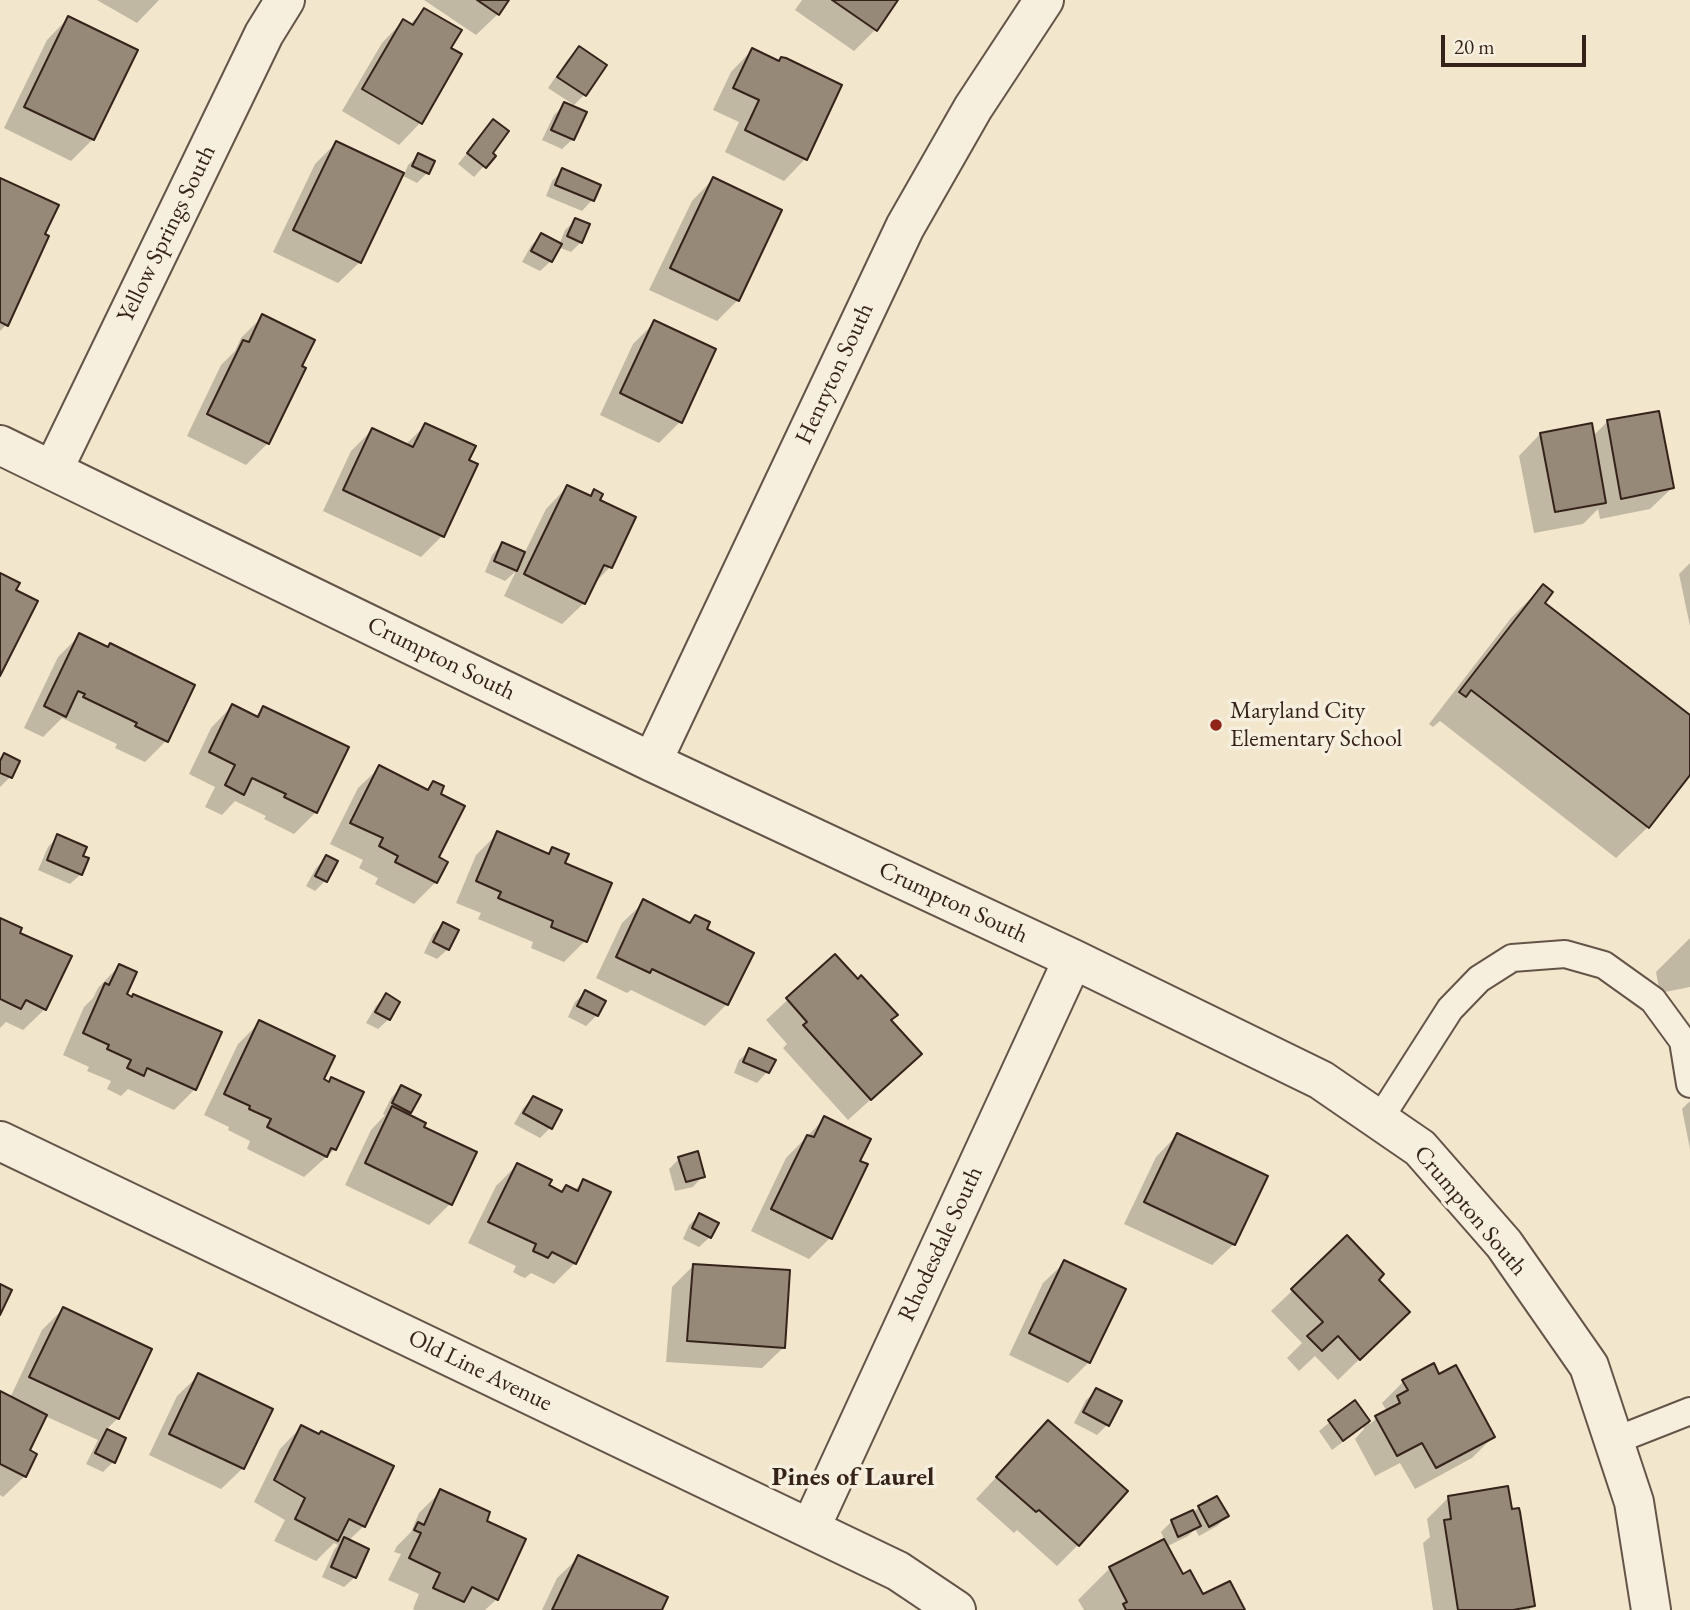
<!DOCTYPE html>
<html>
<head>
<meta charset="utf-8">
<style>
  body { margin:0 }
  #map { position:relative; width:1690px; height:1610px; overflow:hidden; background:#f2e7cd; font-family:"EB Garamond",serif }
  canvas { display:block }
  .scale { position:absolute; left:1441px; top:35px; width:145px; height:32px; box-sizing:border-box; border:4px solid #35231a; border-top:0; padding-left:9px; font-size:21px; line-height:24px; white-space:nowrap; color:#35231a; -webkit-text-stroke:5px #f7efde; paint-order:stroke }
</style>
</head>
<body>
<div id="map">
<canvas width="1690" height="1610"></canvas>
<div class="scale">20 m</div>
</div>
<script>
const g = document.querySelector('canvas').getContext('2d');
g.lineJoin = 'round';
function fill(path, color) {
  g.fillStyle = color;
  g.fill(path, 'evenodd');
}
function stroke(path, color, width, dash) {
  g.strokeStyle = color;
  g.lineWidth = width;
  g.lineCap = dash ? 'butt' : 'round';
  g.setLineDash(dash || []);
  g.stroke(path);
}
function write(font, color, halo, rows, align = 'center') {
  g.font = font + ' "EB Garamond",serif';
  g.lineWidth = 7;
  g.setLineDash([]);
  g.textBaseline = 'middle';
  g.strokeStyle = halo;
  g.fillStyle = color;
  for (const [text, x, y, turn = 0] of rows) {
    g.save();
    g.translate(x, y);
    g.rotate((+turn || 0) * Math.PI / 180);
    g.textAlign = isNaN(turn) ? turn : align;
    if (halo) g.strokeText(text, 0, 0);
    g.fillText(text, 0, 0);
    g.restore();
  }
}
fill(new Path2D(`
  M97,0H159L137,23Z
  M424,0H507L498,14L476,35Z
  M802,0H896L875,30L854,51L795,10Z
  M424,10L448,49L460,55L420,123L399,145L342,111L382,43L403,21L409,25Z
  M68,18L93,139L71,161L4,128L47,40Z
  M579,48L604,65L584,95L574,105L548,88L568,59Z
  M752,50L805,159L784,181L725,152L739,122L713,110L731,72Z
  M565,104L573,139L562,149L542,140L554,115Z
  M493,121L490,153L484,166L474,177L458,164Z
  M336,143L404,175L408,165L419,155L427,173L417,183L401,175L360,262L338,283L273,252L315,164Z
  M563,170L599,185L592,200L582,211L546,196L552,181Z
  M713,179L738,300L717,321L649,290L692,201Z
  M0,180L6,325L0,331Z
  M576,220L581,242L571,252L558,247L551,261L540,271L522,262L531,246L541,235L559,245L565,230Z
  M263,316L268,443L246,465L187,436L221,365L235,351L241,338Z
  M654,323L680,422L659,443L600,415L633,344Z
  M1607,422L1672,488L1650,509L1600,519L1598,509L1583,524L1534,533L1519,456L1540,434L1592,437Z
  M426,425L442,536L421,557L323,511L351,451L372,430L405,445Z
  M567,487L588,497L594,492L610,567L592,586L584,603L562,624L504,596L516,571L505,581L485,572L492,555L502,544L524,554L546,509Z
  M1690,563V626L1679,574Z
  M1543,586L1542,603L1690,717V772L1648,827L1616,858L1440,721L1433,727L1429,724L1511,618Z
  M80,635L166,741L145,762L115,748L117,744L62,718L43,737L24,728L58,657Z
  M232,706L255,717L263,708L316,812L294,834L264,819L266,816L235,801L222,815L205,807L215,787L189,774L211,728Z
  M5,755L10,777L0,787V760Z
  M380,767L426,790L433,783L438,795L437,858L446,863L436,882L414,904L375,884L378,878L359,868L363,860L330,844L358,788Z
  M497,834L547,855L552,849L563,864L585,941L564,962L531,948L533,942L478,919L481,913L456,903L476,855Z
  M58,836L81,874L70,884L38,870L48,847Z
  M326,857L325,881L315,891L306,886L316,868Z
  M644,902L688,924L695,917L704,930L751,954L727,1004L705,1026L631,990L627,993L596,978L622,923Z
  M0,920L18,933L45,1009L23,1030L6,1022L0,1028Z
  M443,924L448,949L437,959L424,953L433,934Z
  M1690,938V987L1660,993L1656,972Z
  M835,956L898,1075L848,1120L783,1048L787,1044L766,1020Z
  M119,966L125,995L195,1089L174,1110L128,1089L121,1096L107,1089L111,1081L87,1071L89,1067L63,1055L84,1007L93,998L98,988Z
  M585,992L597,1015L586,1026L568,1017L575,1002Z
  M386,996L389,1019L378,1029L366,1023L376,1006Z
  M259,1023L321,1080L327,1083L331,1079L335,1149L304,1177L247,1149L250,1141L228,1130L229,1127L204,1115L238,1044Z
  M750,1050L773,1061L767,1072L757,1083L734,1073L739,1060Z
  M401,1087L410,1112L407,1116L422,1128L450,1204L429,1225L345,1185L371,1130L385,1115L383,1114L391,1098Z
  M534,1098L550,1128L540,1138L514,1124L523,1108Z
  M1690,1101V1149L1682,1109Z
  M824,1119L857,1162L830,1238L809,1259L751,1231L786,1158Z
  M1177,1135L1234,1244L1212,1265L1124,1224L1156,1157Z
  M679,1159L703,1176L693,1187L675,1191L669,1169Z
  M517,1165L561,1193L566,1187L574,1191L583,1181L575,1263L554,1284L531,1273L525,1278L520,1276L513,1272L516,1266L468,1243L496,1186Z
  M699,1215L710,1237L699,1247L683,1239L689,1225Z
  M1065,1262L1089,1362L1068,1383L1009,1355L1043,1283Z
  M693,1266L784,1347L762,1368L666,1362L672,1287Z
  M1377,1280L1408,1312L1338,1380L1315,1356L1299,1371L1287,1358L1302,1343L1271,1311L1293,1290Z
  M63,1309L118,1418L105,1431L124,1439L113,1462L103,1472L86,1464L98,1440L45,1416L27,1451L25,1476L3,1497L0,1495V1393L10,1398L42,1330Z
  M199,1375L243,1468L221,1489L149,1455L177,1396Z
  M1403,1382L1493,1437L1472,1458L1415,1489L1400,1463L1375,1476L1355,1439L1364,1429L1363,1427L1332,1450L1319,1431L1354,1402L1370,1424L1386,1410L1382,1403Z
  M1097,1390L1107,1425L1097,1435L1074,1423L1086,1400Z
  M301,1427L319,1436L364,1526L348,1541L355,1577L344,1587L322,1577L334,1550L338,1545L334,1543L316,1561L274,1541L285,1520L254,1502L280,1449Z
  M1027,1444L1078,1545L1057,1566L1017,1530L1014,1533L976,1499Z
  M440,1492L484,1521L497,1599L485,1610H415L413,1609L419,1594L388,1580L401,1554L394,1552L397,1546L411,1532L419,1513Z
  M1449,1497L1533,1606L1529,1610H1433L1423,1543L1430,1537L1427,1519Z
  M1199,1507L1227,1516L1217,1526L1199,1536L1195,1529L1188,1536L1166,1547L1182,1577L1202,1596L1243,1610H1084L1078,1600L1110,1568L1165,1541L1161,1532L1172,1521L1193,1513Z
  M579,1557L660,1610H542L557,1578Z`), '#0003');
const building = new Path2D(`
  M477,0H509L499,15Z
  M832,0H898L877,31Z
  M424,8L462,30L451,48L462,54L422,124L362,89L403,19L413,25Z
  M68,16L138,50L94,140L24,107Z
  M579,46L607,65L586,96L557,77Z
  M752,48L779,61L781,57L786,58L842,85L807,160L745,130L759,100L733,88Z
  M564,102L587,112L574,140L551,130Z
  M493,119L509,131L493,153L496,156L486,168L467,153Z
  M336,141L404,173L361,263L293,230Z
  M418,153L435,161L429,174L412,166Z
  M562,168L601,185L594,201L555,185Z
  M713,177L782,210L739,301L670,268Z
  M0,178L59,205L45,234L49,236L8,326L0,322Z
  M575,218L590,224L582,243L567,236Z
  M541,233L562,244L552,262L531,251Z
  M262,314L315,340L302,366L306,368L269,444L207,414L243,340L249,342Z
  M654,320L716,349L682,423L620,393Z
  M1659,411L1674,488L1621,499L1607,420Z
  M425,423L476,446L469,460L478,464L444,537L343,490L372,428L413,447Z
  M1592,423L1606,503L1555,512L1540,433Z
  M567,485L591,496L594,489L603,494L600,500L636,517L612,568L604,565L585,604L524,574Z
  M502,542L525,552L517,571L494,561Z
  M0,573L20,583L16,590L38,601L0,676Z
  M1543,584L1553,592L1545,603L1690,715V775L1649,828L1471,690L1466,697L1459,692Z
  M79,633L108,647L110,643L195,685L168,742L135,726L137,723L83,697L85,694L78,691L66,717L44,706Z
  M232,704L258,717L263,706L349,747L317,813L284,797L286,794L252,778L244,795L225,785L235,765L209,752Z
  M4,753L20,761L12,778L0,773V761Z
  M379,765L428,790L433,781L444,786L441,794L465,806L439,857L448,862L437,883L395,862L398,856L379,846L383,838L350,823Z
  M497,831L549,854L552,847L569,854L565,863L612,883L587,942L551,927L553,921L498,898L501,892L476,881Z
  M57,834L87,847L83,856L89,858L82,875L47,860Z
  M326,855L338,861L327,882L315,876Z
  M643,899L690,923L695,915L710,922L707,929L754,953L728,1005L652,969L650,973L616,957Z
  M0,918L22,928L20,933L72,956L46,1010L26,1000L21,1009L0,999Z
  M443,922L459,930L449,950L433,942Z
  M835,954L858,979L861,975L898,1015L891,1020L922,1054L871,1100L803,1025L807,1022L786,998Z
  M119,964L137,972L127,994L132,997L133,994L222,1032L196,1090L147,1068L144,1076L127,1068L131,1060L107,1049L109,1045L83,1033L105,983L109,985Z
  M585,990L606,1001L598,1016L577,1006Z
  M386,993L400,1002L390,1020L375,1012Z
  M259,1020L335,1056L324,1079L329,1082L331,1077L364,1092L336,1150L331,1148L327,1157L267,1127L271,1119L249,1109L250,1106L224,1094Z
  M749,1048L776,1060L769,1073L743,1062Z
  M401,1085L421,1095L411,1113L392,1103Z
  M533,1096L562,1110L552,1129L523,1113Z
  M392,1106L426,1123L424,1127L477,1152L452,1205L365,1163Z
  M824,1116L871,1139L860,1161L868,1164L832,1239L771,1209L807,1135L814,1137Z
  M1177,1133L1268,1176L1235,1245L1144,1202Z
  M698,1151L705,1177L686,1182L678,1157Z
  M517,1163L552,1180L549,1185L562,1192L566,1185L578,1191L583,1179L611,1192L576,1264L552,1252L548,1258L542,1255L533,1251L536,1244L488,1222Z
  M699,1213L719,1223L711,1238L692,1228Z
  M1347,1235L1384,1274L1379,1280L1410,1312L1360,1360L1338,1336L1322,1351L1307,1336L1323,1322L1291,1289Z
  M1064,1260L1126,1289L1090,1363L1029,1333Z
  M693,1264L790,1270L785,1348L687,1341Z
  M0,1284L12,1290L0,1315Z
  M63,1307L152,1349L119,1419L29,1377Z
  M1434,1363L1439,1374L1456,1365L1495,1437L1436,1468L1422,1443L1397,1456L1375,1416L1400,1403L1397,1396L1408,1390L1402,1380Z
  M198,1373L273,1409L244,1469L169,1434Z
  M1096,1388L1122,1401L1109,1426L1083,1412Z
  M0,1391L47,1415L30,1450L37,1454L26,1477L0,1464Z
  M1355,1400L1370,1421L1343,1441L1328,1420Z
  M1048,1420L1128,1491L1079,1546L1039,1510L1036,1512L996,1477Z
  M301,1425L319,1434L321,1431L394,1466L365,1527L349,1519L338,1541L295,1519L305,1498L274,1480Z
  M107,1429L126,1438L115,1463L95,1453Z
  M1508,1486L1512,1509L1519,1508L1520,1512L1535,1606L1513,1610H1458L1444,1520L1451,1519L1448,1496Z
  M440,1489L490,1512L487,1521L526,1539L498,1600L472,1587L464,1602L433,1588L440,1573L409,1558L421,1533L414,1530L418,1522L424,1525Z
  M1217,1496L1229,1516L1209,1527L1198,1506Z
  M1193,1510L1201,1526L1178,1537L1171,1520Z
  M344,1537L369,1549L356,1578L331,1567Z
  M1164,1539L1183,1574L1190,1570L1203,1594L1230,1581L1245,1610H1126L1123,1604L1127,1602L1109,1567Z
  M578,1555L668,1597L662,1610H552Z`);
fill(building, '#978977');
stroke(building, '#35231a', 2);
const lane = new Path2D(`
  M1379,1120L1450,1009L1479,979L1512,958L1565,954L1604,965L1653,1000L1683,1041L1690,1084
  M1614,1441L1690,1411`);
const street = new Path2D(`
  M0,445L652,762L1073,959L1321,1080L1420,1148L1504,1244L1589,1366L1634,1502L1651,1610
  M53,470L264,34L285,0
  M652,762L905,227L973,108L1044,0
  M0,1141L898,1571L956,1610
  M810,1529L1073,959`);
stroke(lane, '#645447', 30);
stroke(street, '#645447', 42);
stroke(lane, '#f7efde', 26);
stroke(street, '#f7efde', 38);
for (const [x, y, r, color] of [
  [1216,725,7,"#8f2418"]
]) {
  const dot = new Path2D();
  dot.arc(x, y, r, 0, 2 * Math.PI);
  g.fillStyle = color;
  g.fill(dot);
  stroke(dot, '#f7efde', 2.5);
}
write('24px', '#35231a', '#f7efde', [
  ["Yellow Springs South",167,234,-64],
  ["Henryton South",835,374,-65],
  ["Crumpton South",441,659,26],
  ["Crumpton South",953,903,25],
  ["Crumpton South",1470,1211,50],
  ["Rhodesdale South",941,1244,-65],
  ["Old Line Avenue",480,1371,26]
]);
write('24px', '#35231a', '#f7efde', [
  ["Maryland City",1230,711],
  ["Elementary School",1230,739]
], 'left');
write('bold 26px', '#35231a', '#f7efde', [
  ["Pines of Laurel",853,1478]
]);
</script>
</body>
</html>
